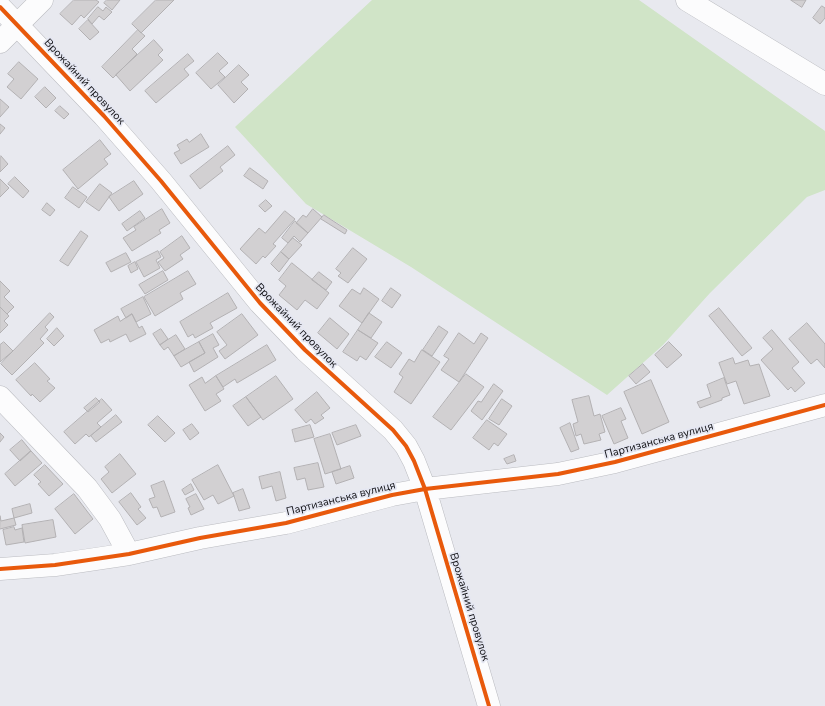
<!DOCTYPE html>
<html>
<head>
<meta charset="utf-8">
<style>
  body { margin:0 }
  canvas { display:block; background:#e8e9ef }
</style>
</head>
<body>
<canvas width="825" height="706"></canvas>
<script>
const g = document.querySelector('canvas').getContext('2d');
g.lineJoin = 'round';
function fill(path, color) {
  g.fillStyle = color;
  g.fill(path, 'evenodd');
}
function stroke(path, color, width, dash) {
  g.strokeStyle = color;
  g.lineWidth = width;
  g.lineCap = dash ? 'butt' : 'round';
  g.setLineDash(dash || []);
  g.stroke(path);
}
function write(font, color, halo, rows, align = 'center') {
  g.font = font + ' "Nunito Sans",sans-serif';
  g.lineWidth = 3.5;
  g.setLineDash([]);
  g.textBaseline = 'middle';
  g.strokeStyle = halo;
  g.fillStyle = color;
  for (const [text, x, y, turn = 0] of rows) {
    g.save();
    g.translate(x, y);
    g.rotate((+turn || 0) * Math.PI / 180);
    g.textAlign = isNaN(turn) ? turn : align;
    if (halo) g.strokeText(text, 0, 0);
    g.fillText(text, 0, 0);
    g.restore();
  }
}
fill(new Path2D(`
  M372,0H639L825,131V190L807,197L710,293L663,345L607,395L411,267L306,204L235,127Z`), '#d0e4c7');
const building = new Path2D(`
  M74,0H96L99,2L84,18L81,15L72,25L60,14Z
  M107,0H120L112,10L104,3Z
  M156,0H174L141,33L132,24Z
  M791,0H806L802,7Z
  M822,6L825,8V18L820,24L813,18Z
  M98,7L103,11L106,7L112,12L104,20L99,16L92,24L88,19Z
  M88,20L99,32L90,40L79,29Z
  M138,30L145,36L132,49L137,54L113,78L102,67Z
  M154,40L163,50L158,55L163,60L130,91L116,75Z
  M218,53L228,63L219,71L225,77L211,89L196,73Z
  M188,54L194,61L184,69L189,75L156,103L145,91Z
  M19,62L38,79L21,99L7,87L14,79L8,74Z
  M239,65L249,75L241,82L248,89L234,103L218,85Z
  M45,87L56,98L46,108L35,97Z
  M0,99L9,107L0,117Z
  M60,106L69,114L64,119L55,111Z
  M0,124L5,128L0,134Z
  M201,134L209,147L181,164L174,153L180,150L177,145L187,139L189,142Z
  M100,140L111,154L104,159L108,164L78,189L63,170Z
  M228,146L235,155L220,167L223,171L200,189L190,176Z
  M1,156L8,164L0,172V157Z
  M250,168L268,181L263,189L244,176Z
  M15,177L29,191L23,198L8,184Z
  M0,179L9,188L0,197Z
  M134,181L143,194L119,211L109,197Z
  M100,184L112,193L99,211L86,202Z
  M73,187L87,197L79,208L65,198Z
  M266,200L272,206L265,212L259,206Z
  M47,203L55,210L50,216L42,210Z
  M162,209L170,223L159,230L161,233L132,251L123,238L136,230L134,227Z
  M313,209L322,217L308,233L296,223L303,215L306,217Z
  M140,211L145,218L127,231L122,224Z
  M285,211L295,219L273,244L276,246L265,258L263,256L256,264L240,249L259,228L265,233Z
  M324,215L347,230L345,234L321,219Z
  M295,221L308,233L300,242L294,236L288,243L282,238Z
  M81,231L88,236L68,266L60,261Z
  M182,236L190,248L180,255L183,259L165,271L158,262L164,258L160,252Z
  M293,238L302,245L289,259L281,252Z
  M353,248L367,259L348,283L338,276L341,273L336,269Z
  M158,251L161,257L156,260L160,268L144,277L136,262Z
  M281,252L289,259L279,272L271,264Z
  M126,253L131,262L111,272L106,263Z
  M135,262L138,269L131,273L128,266Z
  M292,263L329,293L317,309L305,300L297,310L279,295L286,286L279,280Z
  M163,271L168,280L145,294L139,285Z
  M188,271L196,284L180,293L183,299L155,316L144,297Z
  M319,272L332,282L326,290L312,280Z
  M0,281L10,291L4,297L14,307L7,314L0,307Z
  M364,288L379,299L362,323L339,306L352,289L360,294Z
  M391,288L401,295L392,308L382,301Z
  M228,293L237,308L210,323L213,328L195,338L193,334L188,337L180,322Z
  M143,297L151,314L136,322L132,314L126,318L121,309Z
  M0,307L9,316L4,321L8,325L0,333Z
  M719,308L752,348L742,356L709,316Z
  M50,313L54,317L45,327L48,330L40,339L44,343L12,375L1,364Z
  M369,313L382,322L371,338L358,330Z
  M132,314L139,328L142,326L146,334L130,342L126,334L110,342L109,339L101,343L94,330L118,316L120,321Z
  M242,314L258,335L225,359L219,351L227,345L217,332Z
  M330,318L349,334L337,349L318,333Z
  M807,323L825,344V368L817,359L811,364L789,339Z
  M439,326L448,332L432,356L423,350Z
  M57,328L64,336L54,346L47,339Z
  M161,329L168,339L160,345L153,334Z
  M358,330L378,343L366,360L360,356L357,361L343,352Z
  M772,330L799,362L792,368L805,383L795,392L791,387L788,390L761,360L773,349L763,338Z
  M459,333L474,344L481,333L488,338L459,382L441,370L449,359L444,356Z
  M213,334L219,345L213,348L218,357L194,372L189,362L205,353L199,342Z
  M176,335L185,349L174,356L168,347L164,350L160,345Z
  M4,342L13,351L0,362V345Z
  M199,342L205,353L181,367L174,356Z
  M387,342L402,353L391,368L375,357Z
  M669,342L682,355L667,368L655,355Z
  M267,345L276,360L237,383L235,379L223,387L216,376Z
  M422,350L440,362L411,404L394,392L403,377L399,374L409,359L414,362Z
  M733,358L735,364L748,360L750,366L759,364L770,396L744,404L736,381L727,384L719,363Z
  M35,363L50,379L47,381L55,388L40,402L32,394L31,396L16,380Z
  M643,364L650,372L636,384L629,376Z
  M466,374L484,387L451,430L433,417Z
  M216,376L224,389L216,394L221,401L205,411L189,385L202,377L205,383Z
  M276,376L293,399L263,420L246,397Z
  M724,378L730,395L722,398V400L700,408L697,402L711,397L707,385Z
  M651,380L669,422L642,434L624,392Z
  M494,384L503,391L482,420L471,411L478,401L481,402Z
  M317,392L330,408L321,415L324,418L315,424L311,419L306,423L295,410Z
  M589,396L594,416L600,414L605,432L599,434L601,440L584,444L581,434L576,436L573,424L578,422L572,400Z
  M246,397L261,417L248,426L233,406Z
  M96,398L100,402L88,412L84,408Z
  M102,399L112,410L97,423L101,427L89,437L86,434L75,444L64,432Z
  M502,399L512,406L499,425L489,419Z
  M621,408L626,419L621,421L628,438L614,444L602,416Z
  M116,415L122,422L96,442L91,436Z
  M158,416L175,433L165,442L148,425Z
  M487,420L507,434L498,446L494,443L489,450L473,438Z
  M570,423L579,449L571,452L560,428Z
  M192,424L199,433L190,440L183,430Z
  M310,425L314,437L295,442L292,430Z
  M356,425L361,436L337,445L332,433Z
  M0,433L4,437L0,442Z
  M330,434L341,469L325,474L314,439Z
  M22,440L31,451L20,461L10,450Z
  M31,451L42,463L15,486L5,474Z
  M120,454L136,474L112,493L101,479L109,472L105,467Z
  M514,455L516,461L507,464L504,459Z
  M318,463L324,487L308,490L305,478L297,480L294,468Z
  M45,465L63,484L49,496L38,484L41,482L34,475Z
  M218,465L234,496L218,504L213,495L204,500L192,480Z
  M350,466L354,478L336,484L332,472Z
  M280,472L286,498L276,501L272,486L262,489L259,477Z
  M164,481L175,512L161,517L157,507L153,508L149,499L155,497L151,486Z
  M191,484L194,490L185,495L182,490Z
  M243,489L250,508L239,511L233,493Z
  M131,493L141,507L138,509L146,518L137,525L119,502Z
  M74,494L93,519L75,534L55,509Z
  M196,494L204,509L191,515L188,508L190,507L186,499Z
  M30,504L32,513L14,518L12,509Z
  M0,516L1,521L14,518L16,525L0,529Z
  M53,520L56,537L25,543L22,525Z
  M14,527L15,530L22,528L24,542L6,545L3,530Z`);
fill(building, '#d2d0d2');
stroke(building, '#b3b1b3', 1);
const minor = new Path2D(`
  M687,0L825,84
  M0,7L104,116L161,181L260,303L305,350L393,430L406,446L414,461L425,489L489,706
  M0,42L42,0
  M0,397L87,488L110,519L129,554
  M0,569L55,565L129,554L200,538L286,523L392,495L425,489L558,474L615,462L825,405`);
stroke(minor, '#bbbcc1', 23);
stroke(minor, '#fcfcfd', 22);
stroke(new Path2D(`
  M0,7L104,116L161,181L260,303L305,350L393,430L406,446L414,461L425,489L489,706
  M0,569L55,565L129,554L200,538L286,523L392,495L425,489L558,474L615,462L825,405`), '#e8590c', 4);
write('11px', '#0e0e12', '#e5e7f2', [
  ["Врожайний провулок",84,82,47],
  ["Врожайний провулок",296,326,46],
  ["Партизанська вулиця",659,441,-15],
  ["Партизанська вулиця",341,499,-14],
  ["Врожайний провулок",469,607,73]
]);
</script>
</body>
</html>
